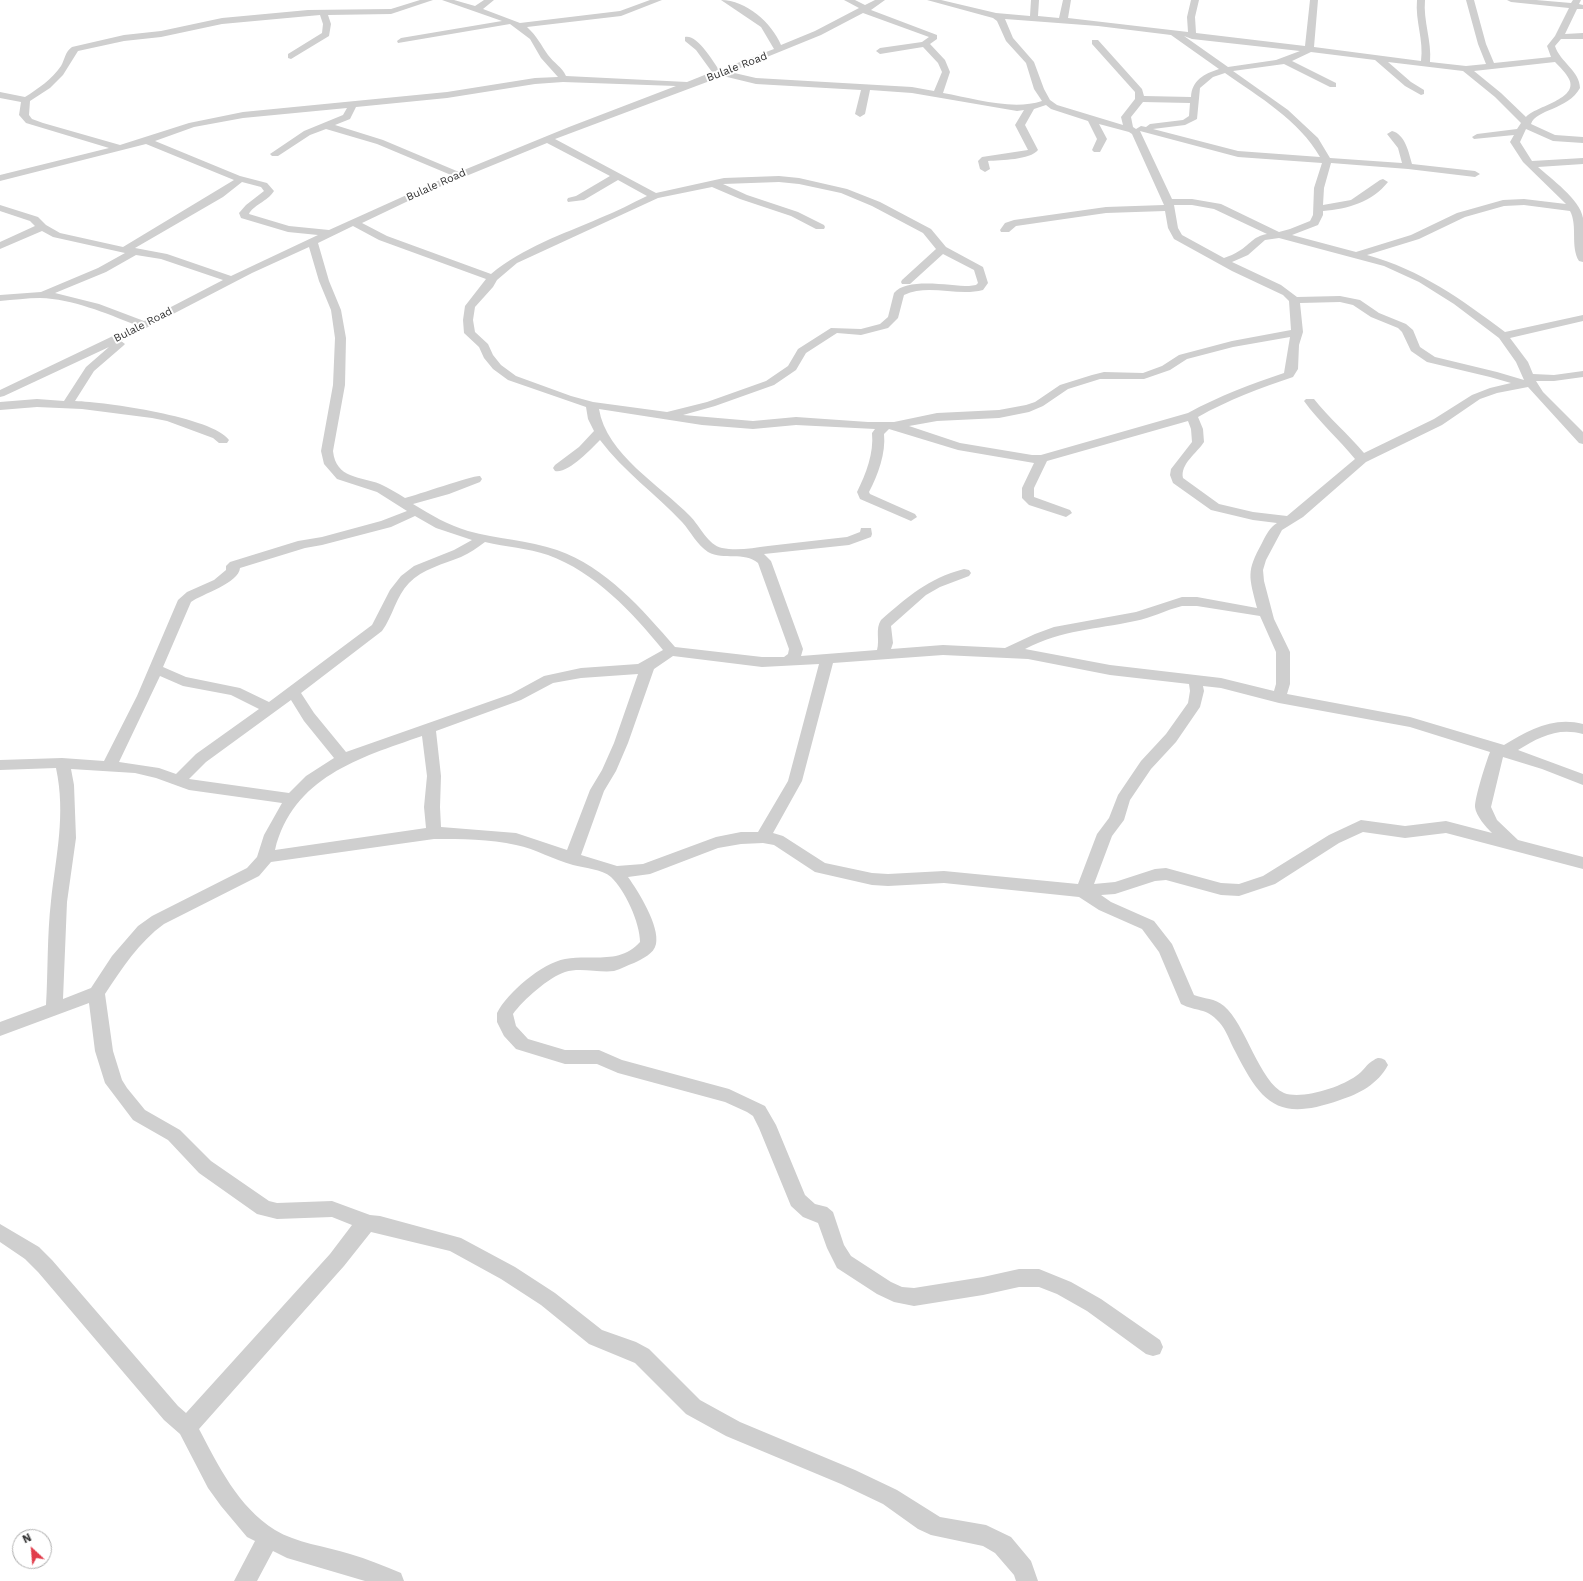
<!DOCTYPE html>
<html>
<head>
<meta charset="utf-8">
<style>
  body { margin:0 }
  #map { position:relative; width:1583px; height:1581px; overflow:hidden; background:#fff; font-family:"Work Sans",sans-serif }
  canvas { display:block }
  .north { position:absolute; left:12px; top:1529px; width:40px; height:40px; box-sizing:border-box; background:#fff; border:1px solid #adadad; border-radius:50%; rotate:334deg; font-size:11px; font-weight:700; line-height:16px; text-align:center; color:#323232 }
  .north::after { content:''; display:block; margin:auto; width:14px; height:18px; background:#e13b4a; clip-path:polygon(50% 0,100% 100%,50% 72%,0 100%) }
</style>
</head>
<body>
<div id="map">
<canvas width="1583" height="1581"></canvas>
<div class="north">N</div>
</div>
<script>
const g = document.querySelector('canvas').getContext('2d');
g.lineJoin = 'round';
function fill(path, color) {
  g.fillStyle = color;
  g.fill(path, 'evenodd');
}
function write(font, color, halo, rows, align = 'center') {
  g.font = font + ' "Work Sans",sans-serif';
  g.lineWidth = 4;
  g.setLineDash([]);
  g.textBaseline = 'middle';
  g.strokeStyle = halo;
  g.fillStyle = color;
  for (const [text, x, y, turn = 0] of rows) {
    g.save();
    g.translate(x, y);
    g.rotate((+turn || 0) * Math.PI / 180);
    g.textAlign = isNaN(turn) ? turn : align;
    if (halo) g.strokeText(text, 0, 0);
    g.fillText(text, 0, 0);
    g.restore();
  }
}
fill(new Path2D(`
  M420,0H433L391,14L328,15L331,24L329,36L291,59L288,58V54L322,33L323,24L320,15L222,24L161,37L124,41L78,51L63,75L50,88L30,101L29,115L32,119L43,123L120,145L189,123L243,112L447,92L535,78L558,77L541,58L530,39L510,24L398,43L397,41L401,38L502,21L442,0H454L475,6L484,0H494L483,9L520,23L620,11L650,0H662L621,16L527,27C537,36 541,45 548,55C554,63 562,67 566,76L687,82L712,72L696,50L685,41V37C697,34 713,61 719,70L774,49L761,27L721,0C746,0 772,23 781,45L815,31L859,8L844,0H855L865,5L875,0H885L871,10L937,35V39L930,44L945,60L950,72L943,93C973,98 1012,111 1042,101L1034,89L1026,63L1006,41L997,21L993,18L927,0H941L996,13L1030,16L1031,0H1039L1038,16L1059,18L1063,0H1071L1068,18L1188,32L1187,17L1191,0H1199L1195,17L1196,33L1305,46L1310,0H1318L1314,47L1421,61C1424,40 1415,21 1417,0H1425C1423,21 1432,41 1430,62L1466,66L1486,64L1478,44L1466,0H1474L1486,44L1494,63L1551,57L1547,46L1555,36L1569,8L1511,2L1507,0H1536L1571,3L1573,0H1581L1579,4L1583,5V9H1577L1565,34L1583,33V39H1561L1555,46C1560,62 1580,71 1580,88C1568,110 1536,109 1531,124L1555,135L1583,137V143L1553,141L1526,129L1520,142L1532,161L1583,158V164L1538,167C1551,179 1580,199 1583,218C1583,232 1583,248 1583,262L1579,261C1570,246 1578,226 1570,211L1524,205L1504,206L1465,217L1419,239L1367,255C1421,270 1461,299 1505,332L1583,315V321L1510,338L1528,362L1533,374L1554,375L1583,371V377L1554,381H1536L1543,392L1583,432V444L1579,443L1528,387L1497,393L1480,399L1442,425L1366,462L1303,517L1282,530L1266,560L1263,570L1264,581L1274,619L1290,652V684L1287,694L1410,717L1504,745C1528,730 1554,716 1583,724V734C1558,727 1539,737 1518,750L1583,774V785L1542,769L1503,757L1491,807L1497,820L1518,840L1583,857V869L1446,833L1405,838L1363,832L1339,843L1275,884L1239,896L1221,895L1166,880L1155,881L1115,894L1101,895L1111,902L1154,921L1172,944L1194,995C1204,999 1215,998 1224,1006C1245,1023 1260,1083 1284,1093C1302,1100 1341,1087 1356,1076C1363,1072 1367,1063 1374,1060C1378,1057 1381,1058 1385,1060L1388,1065C1378,1084 1359,1094 1340,1100C1278,1122 1262,1104 1235,1051C1230,1042 1226,1029 1219,1022C1206,1007 1196,1012 1181,1004L1159,952L1142,929L1099,910L1079,897L944,883L888,886L872,885L815,872L774,845L763,843L741,844L718,848L650,874L628,877C638,891 660,926 656,944C654,954 642,959 634,963C628,965 621,969 614,971C599,973 580,967 565,972C549,977 523,1000 513,1014L516,1026L528,1039L565,1050H599L622,1060L729,1089L765,1106L776,1125L805,1195L815,1204L827,1207L833,1212L844,1245L851,1256L891,1282L902,1287L914,1288L983,1277L1019,1269H1039L1071,1282L1101,1299L1160,1340L1163,1347L1160,1354L1153,1356L1146,1354L1087,1311L1057,1294L1039,1287H1019L983,1295L914,1306L894,1302L877,1294L837,1268L827,1248L818,1223L803,1217L791,1206L759,1128L753,1116L747,1112L725,1102L618,1073L597,1064H565L516,1049L504,1036L497,1022V1013C507,993 542,963 565,959C591,954 620,965 640,942C640,923 625,890 611,877C602,869 584,868 573,865C554,860 536,849 516,845C490,839 461,839 434,839L271,862L259,876L164,924C139,942 122,968 105,994L113,1051L122,1080L127,1088L145,1110L180,1130L211,1161L269,1201L277,1203L332,1201L370,1215L380,1216L461,1238L515,1267L555,1293L602,1330L636,1342L649,1349L700,1400L740,1422L855,1470L897,1490L940,1517L986,1525L1011,1537L1031,1561L1038,1581H1016L1014,1575L995,1553L983,1546L931,1535L918,1529L883,1504L841,1484L726,1436L686,1414L635,1363L589,1344L541,1305L501,1279L450,1251L371,1232L344,1266L199,1429C218,1465 238,1507 275,1530C296,1543 325,1546 350,1554C367,1559 384,1566 401,1573L404,1581H365L287,1558L273,1551L257,1581H234L255,1541L247,1537L221,1506L208,1488L180,1434L164,1420L38,1272L25,1259L0,1242V1224L39,1247L52,1260L178,1406L186,1413L330,1254L352,1225L332,1217L277,1219L257,1214L199,1173L168,1140L133,1120L105,1083L95,1051L89,1003L0,1036V1022L46,1005C48,971 47,936 51,901C56,855 66,815 56,768L0,770V760L62,758L104,761L137,696L178,600L187,592L214,580L226,570V566L230,562L298,541L322,537L381,521L407,511L377,492L337,479L324,464L321,451L333,385L335,338L331,310L319,281L309,247L252,273L121,341L125,344L123,346L94,371L75,401C105,402 213,417 229,440L227,443H219L213,438L167,421L152,418L82,409L37,407L0,410V402L37,399L64,401L86,367L109,347L4,396L0,397V390L136,325C105,313 73,299 40,298C27,298 13,300 0,301V295L41,292L98,268L125,253L53,237L42,231L0,249V242L35,226L30,221L0,211V205L38,217L46,225L60,233L123,247L234,180L146,144L0,181V175L109,148L26,123L19,115L21,102L0,98V92L25,97C38,89 52,79 61,66C65,59 65,52 72,47L124,35L161,31L222,18L308,10L391,9ZM863,13L929,37L922,42L880,48L876,51L880,54L923,47L938,63L942,72L934,91L912,87L756,78L730,72L821,35ZM1005,19L1098,26L1171,35L1219,69C1204,74 1192,80 1191,97L1144,96L1142,89L1098,40H1092V44L1135,92V99L1121,117L1123,125L1057,105L1050,100L1044,89L1034,62L1013,38ZM1184,36L1192,39L1300,51L1276,60L1228,67ZM1311,52L1375,60L1405,86L1421,95L1424,94V90L1411,82L1388,62L1463,71L1495,97L1521,123L1517,129L1477,134L1472,137L1474,139L1514,135L1510,142L1523,162L1566,204L1524,199L1503,200L1457,213L1411,235L1356,252L1292,235L1318,225L1323,215V211C1348,209 1372,202 1388,182L1383,179L1380,180L1351,200L1323,205L1324,188L1331,163L1408,169L1475,177L1480,174L1475,171L1412,164C1409,153 1405,134 1392,131L1387,134L1398,148L1402,163L1330,158L1318,138L1288,110L1233,71L1284,64L1330,87H1336V83L1292,61ZM1555,62C1560,67 1566,73 1569,79C1579,99 1536,106 1526,117L1501,93L1474,71ZM1225,73C1259,97 1299,120 1320,157L1238,151L1153,129L1185,125L1197,119L1200,88L1213,77ZM723,76L756,84L861,90L855,114L860,117L865,114L870,90L912,93L1017,111L1024,110L1015,125L1028,150L982,157L978,161L980,169L985,172L990,169L988,161C1001,160 1030,160 1038,150L1025,125L1034,109L1046,105L1051,109L1088,121L1097,139L1092,150L1094,152H1100L1107,139L1099,124L1129,132L1132,134L1164,205L1106,207L1014,220L1005,223L1000,230L1001,232H1009L1016,226L1106,213L1165,211L1168,228L1174,239L1232,271L1283,295L1289,301L1291,330L1232,341L1179,355L1162,366L1143,373L1104,372L1092,375L1060,385L1035,402L1026,405L999,410L937,413L894,422H868L796,417L753,421L683,415L715,406L774,385L796,370L806,353L837,333L861,335L888,328L898,318L904,295C929,283 957,297 983,290L988,283L983,267L946,247L931,229L880,202L847,189L799,178L779,176L724,178L656,193L555,139ZM563,82L676,86L569,127L459,172L383,140L335,125L350,119L356,107L447,98L535,84ZM1143,102L1190,103L1189,116L1183,120L1150,124L1146,127L1141,126L1136,129L1133,127L1131,117ZM347,108L343,115L304,131L270,154L272,156H278L310,135L326,129L377,144L451,175L329,230L289,226L249,214C252,206 268,201 274,191L267,183L240,176L155,141L194,127L243,118ZM1140,131L1238,157L1322,163L1314,188L1313,215L1310,221L1290,229L1279,232L1221,204L1192,199H1172ZM547,143L610,176L576,196L568,198L567,200L568,202L584,200L618,180L647,196C632,203 616,212 600,218C561,235 524,247 491,274L387,236L362,223L427,192ZM242,182L261,187L264,191L246,205L239,213L241,218L288,232L318,235L231,276L167,254L135,248L223,197ZM779,182L799,184L841,193L872,206L923,233L936,249L902,280L901,282L902,284H910L943,254L974,270L978,283L976,285L969,286C950,286 907,277 894,293L888,317L880,324L861,329L831,328L798,349L788,366L766,381L707,402L667,412L593,402L571,396L516,376L501,365L493,355L488,344L475,332L473,320L475,307L493,287L497,280L517,263L658,198L712,187L740,199L791,216L816,229H824L825,227L824,225L798,212L747,195L723,184ZM1174,205H1192L1214,209L1267,234C1252,237 1251,244 1239,251C1235,254 1229,256 1224,258L1182,235L1178,228ZM353,226L379,240L486,279L465,306L463,320L464,333L479,347L484,358L493,369L508,380L586,407L588,419L594,431L579,447L555,465L553,468L555,471C568,474 591,449 600,440C624,472 655,493 682,522C691,532 697,545 708,552C724,561 744,551 758,563L789,649L788,654L784,657H762L675,647C642,609 606,567 557,550C528,540 497,539 468,531C448,525 431,515 413,504L449,494L480,482L482,479L480,476C474,475 417,495 405,498C397,493 389,488 380,484C360,476 336,479 333,451L345,385L346,338L341,310L329,281L318,243ZM1279,238L1384,266L1419,282L1454,304L1499,338L1516,362L1524,380L1497,372L1435,357L1420,347L1413,330L1406,324L1379,313L1360,300L1340,296L1297,297L1281,285L1232,262L1248,255L1265,240ZM136,255L161,259L223,280L144,321L99,304L55,293L106,272ZM1340,302L1353,305L1371,317L1398,328L1402,332L1411,351L1427,362L1490,377L1511,383L1490,388L1472,395L1434,419L1364,453C1348,434 1329,418 1314,399H1306L1304,401C1319,422 1339,439 1355,459L1287,516L1253,512L1219,504L1183,478C1180,464 1197,453 1204,442L1203,429L1198,417C1228,400 1260,388 1293,377L1298,369L1299,345L1303,332L1300,303ZM1290,337L1284,373C1251,384 1219,396 1188,413L1041,455H1032L960,443L909,426L937,421L999,418L1029,412L1043,406L1068,389L1100,379H1144L1170,370L1187,359L1233,347ZM599,409L702,425L753,429L796,425L875,429L872,433C874,453 866,474 857,492L860,499L911,521L917,517L915,514L870,494L869,492C878,475 886,453 884,434L889,429L958,450L1034,463L1022,488V498L1029,505L1066,517L1072,513L1070,510L1034,497V488L1047,461L1188,421L1191,429L1192,442L1171,469L1170,475L1173,483L1211,510L1253,520L1277,523C1270,527 1266,535 1262,543C1246,572 1249,576 1257,608L1197,597H1182L1136,612L1054,627L1035,634L1005,648L943,645L891,649L893,643L891,626L926,595L940,587L969,576L971,573L969,570L964,569C927,579 909,596 881,620C875,629 880,640 877,650L801,656L803,649L771,561L764,554L849,545L871,537L872,534L871,528H861L860,532L847,537C820,540 794,543 768,546C753,548 737,551 722,548C708,545 700,526 690,516C661,486 606,454 599,409ZM415,516L436,528L472,540L454,550L414,566L401,576L390,590L372,625L269,702L240,688L186,677L163,667L191,602C202,594 239,583 240,568L305,548L322,545L391,527ZM485,542C506,547 528,548 548,555C595,572 632,612 663,650L638,664L581,668L544,676L511,694L346,752L314,713L301,693L382,631C393,616 396,596 409,583C422,569 444,564 461,557C470,553 477,548 485,542ZM1182,606H1197L1260,616L1276,652V684L1274,691L1221,678L1110,665L1025,649C1064,629 1094,630 1135,621C1151,618 1166,610 1182,606ZM943,655L1028,659L1110,675L1189,684L1190,691L1188,703L1166,734L1141,761L1118,795L1109,818L1097,834L1078,884L944,871L888,874L872,873L825,863L783,836L773,833L802,781L833,663ZM673,656L762,667L819,664L788,781L758,832H741L716,837L643,864L617,866L581,855L604,791L616,771L628,743L654,669ZM638,674L614,743L602,770L590,790L567,850L516,833L441,827L440,807L441,776L436,731L521,700L553,683L581,678ZM160,676L183,686L231,695L259,709L196,754L176,774L159,768L119,762ZM1203,686L1221,688L1279,703L1410,727L1490,752C1486,762 1475,797 1475,807C1476,816 1486,827 1492,833L1446,821L1405,826L1361,820L1329,835L1263,876L1239,884L1221,883L1166,868L1155,869L1115,882L1094,884L1112,836L1124,820L1130,800L1151,769L1176,742L1200,707L1204,691ZM291,700L304,721L334,758L306,776L289,793L189,779L206,762ZM422,736L427,776L424,807L426,828L275,850C293,777 359,758 422,736ZM71,769L135,773L156,778L189,790L282,803L264,835L257,857L247,868L152,916L138,926L112,956L91,988L63,999L67,902L76,838L74,785Z`), '#cfcfcf');
write('11px', '#323232', '#fff', [
  ["Bulale Road",737,67,-21],
  ["Bulale Road",436,185,-24],
  ["Bulale Road",143,325,-27]
]);
</script>
</body>
</html>
